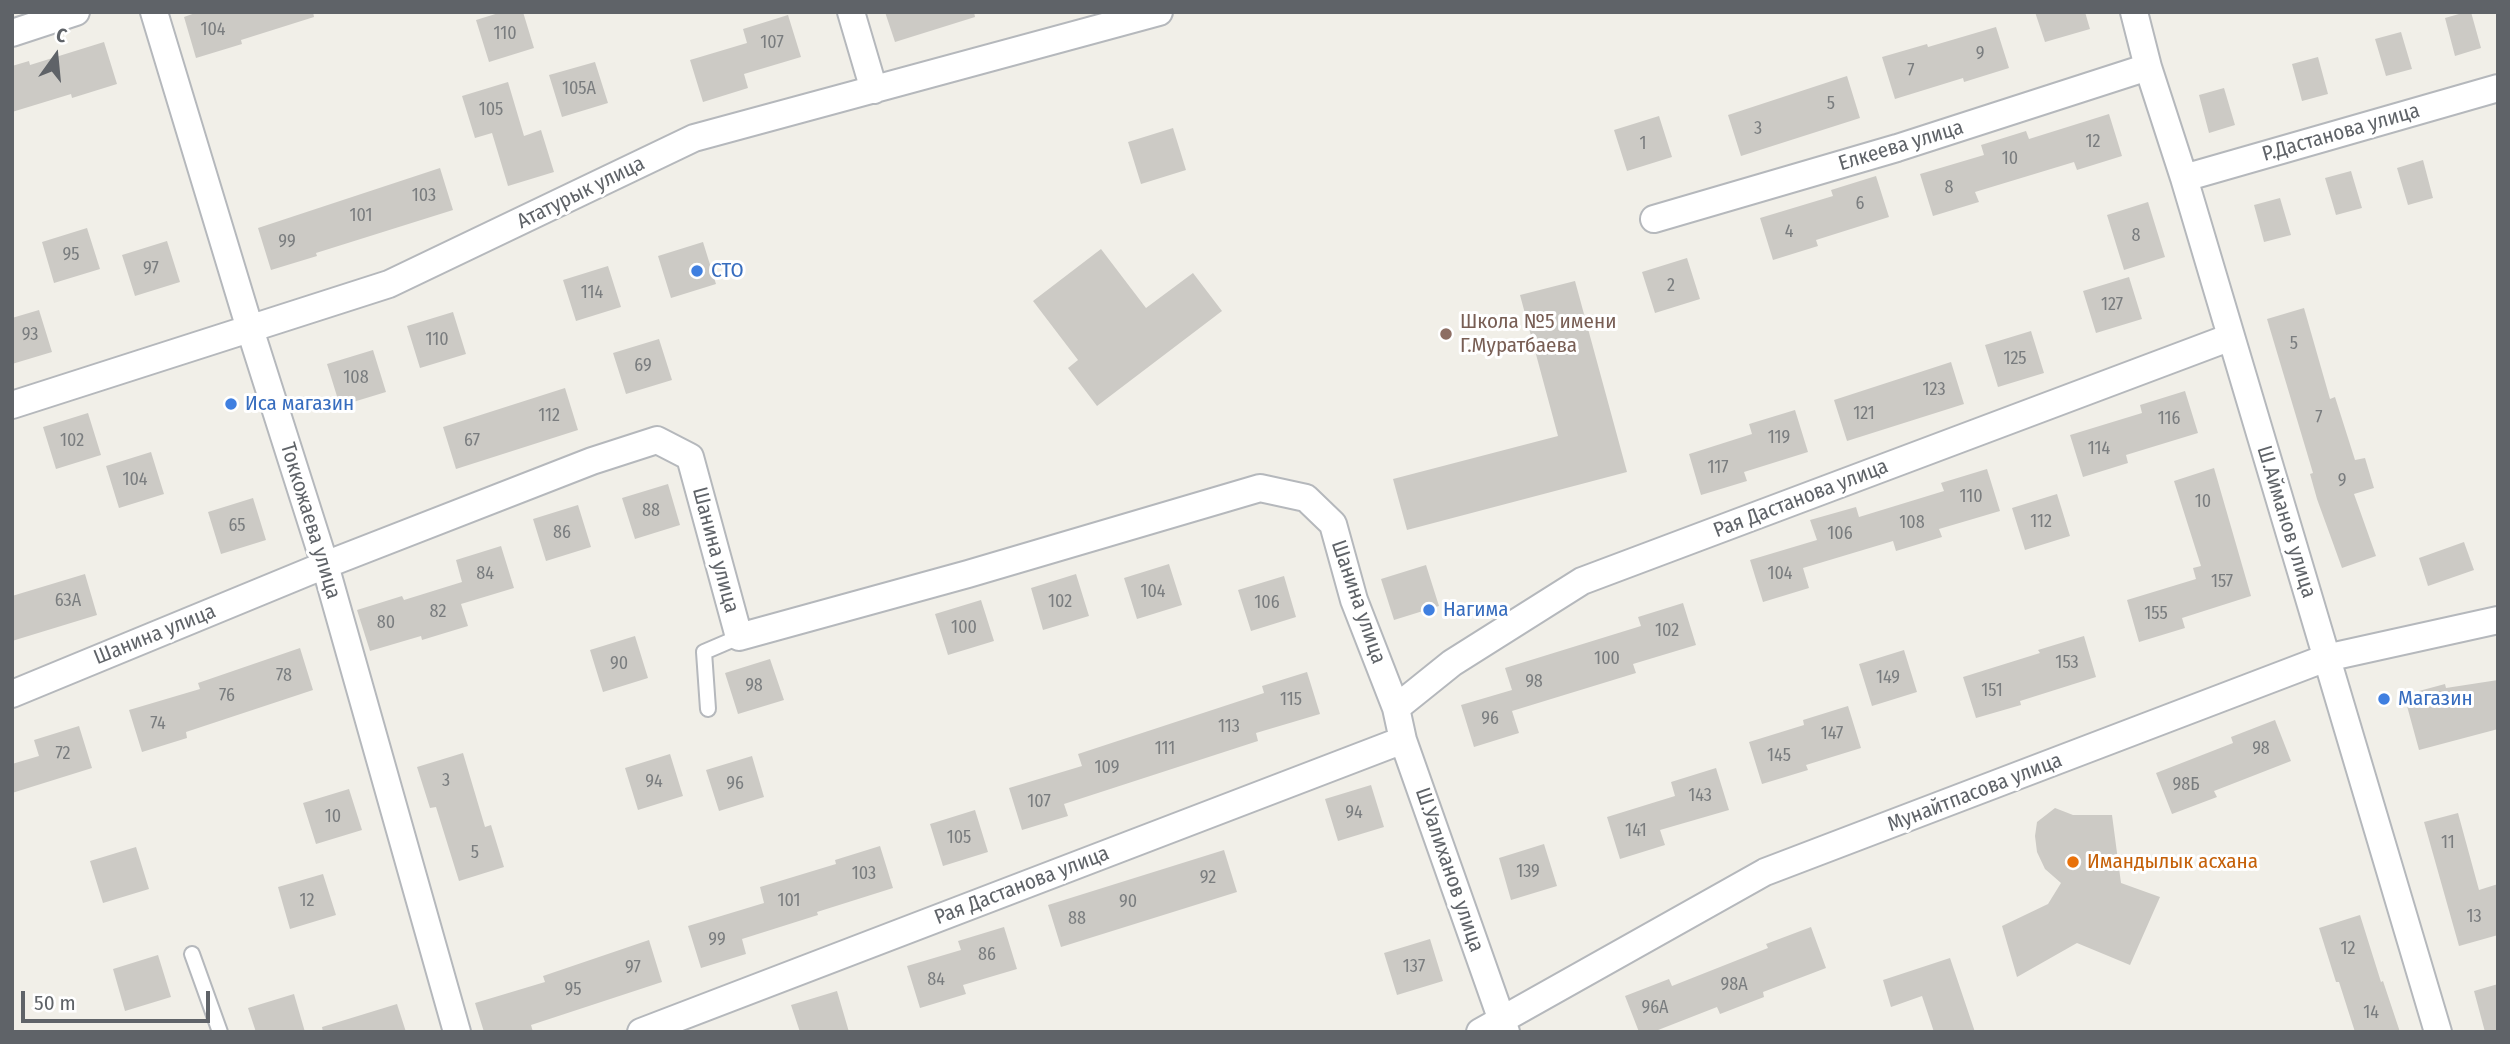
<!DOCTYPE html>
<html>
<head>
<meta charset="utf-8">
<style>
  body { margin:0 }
  #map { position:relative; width:2510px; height:1044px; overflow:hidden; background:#f1efe8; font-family:"Fira Sans Condensed",sans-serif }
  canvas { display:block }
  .frame { position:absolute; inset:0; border:14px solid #5f6368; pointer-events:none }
  .north { position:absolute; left:21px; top:21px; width:70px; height:70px; -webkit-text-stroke:5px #fff; paint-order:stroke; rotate:15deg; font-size:19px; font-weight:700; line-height:28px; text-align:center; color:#5f6368 }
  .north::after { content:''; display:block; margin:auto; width:24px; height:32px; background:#5f6368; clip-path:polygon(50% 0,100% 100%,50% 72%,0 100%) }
  .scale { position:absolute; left:21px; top:991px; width:189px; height:32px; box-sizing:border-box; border:4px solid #5f6368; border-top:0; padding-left:9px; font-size:21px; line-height:24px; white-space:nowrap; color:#5f6368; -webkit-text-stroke:5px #fff; paint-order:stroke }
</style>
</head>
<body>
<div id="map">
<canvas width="2510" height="1044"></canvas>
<div class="frame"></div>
<div class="north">С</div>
<div class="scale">50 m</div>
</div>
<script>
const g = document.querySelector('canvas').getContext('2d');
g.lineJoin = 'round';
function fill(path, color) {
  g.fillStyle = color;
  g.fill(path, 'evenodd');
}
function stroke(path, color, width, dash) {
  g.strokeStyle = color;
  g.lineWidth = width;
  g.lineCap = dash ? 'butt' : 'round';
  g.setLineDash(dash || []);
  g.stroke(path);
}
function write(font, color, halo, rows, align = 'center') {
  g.font = font + ' "Fira Sans Condensed",sans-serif';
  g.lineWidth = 6;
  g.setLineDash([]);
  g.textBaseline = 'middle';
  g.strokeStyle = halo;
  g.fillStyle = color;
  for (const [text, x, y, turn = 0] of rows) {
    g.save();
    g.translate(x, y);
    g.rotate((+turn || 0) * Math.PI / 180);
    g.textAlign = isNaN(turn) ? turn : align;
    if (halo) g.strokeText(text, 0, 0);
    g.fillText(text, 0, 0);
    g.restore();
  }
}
fill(new Path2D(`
  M198,12H313L314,17L241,40L242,44L196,58L184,17Z
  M502,12H523L534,48L489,62L476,20Z
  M885,12H974L975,17L895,42Z
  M2035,12H2085L2090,29L2045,42Z
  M2466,12H2471L2481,48L2455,56L2445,18Z
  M788,15L801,57L744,74L748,88L703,102L690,60L747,43L743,29Z
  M1996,27L2009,68L1964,82L1963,78L1895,99L1882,57L1927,44L1928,47Z
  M2401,32L2412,69L2386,76L2375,39Z
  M104,42L117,84L72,98L71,94L12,112V66L29,61L30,65Z
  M2318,57L2328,94L2302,101L2292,64Z
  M595,62L608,103L562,117L549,75Z
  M1847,76L1860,118L1741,156L1728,115Z
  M508,82L524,136L541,130L554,172L508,186L492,133L475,138L462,96Z
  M2224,88L2235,125L2209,133L2199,95Z
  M2109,114L2122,156L2077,170L2074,162L1975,192L1979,202L1933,216L1920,174L1984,155L1981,145L2026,131L2029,139Z
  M1659,116L1672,157L1627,171L1614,130Z
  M1173,128L1186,170L1141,184L1128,142Z
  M2423,160L2433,198L2408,205L2397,168Z
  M440,168L453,210L316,253L317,256L271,270L258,228Z
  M2351,171L2362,208L2336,215L2325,178Z
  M1876,176L1889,217L1816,240L1818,246L1773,260L1760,218L1833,196L1831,190Z
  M2280,198L2291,235L2264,242L2254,205Z
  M2148,202L2165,257L2124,270L2107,215Z
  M87,228L100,269L54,283L42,242Z
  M167,241L180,282L135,296L122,255Z
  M703,242L716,284L671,298L658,256Z
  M1101,249L1146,308L1193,273L1222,311L1097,406L1068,368L1078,360L1033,301Z
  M1687,258L1700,299L1655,313L1642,272Z
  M608,266L621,307L576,321L563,280Z
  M2129,277L2142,319L2096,333L2083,291Z
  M1575,281L1627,472L1407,530L1393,479L1558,436L1520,295Z
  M2304,308L2330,399L2335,397L2355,460L2365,458L2374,488L2354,494L2376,556L2342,568L2317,499L2310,474L2313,473L2267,319Z
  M39,310L52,352L12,364V318Z
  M453,312L466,354L420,368L407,326Z
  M2031,331L2044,373L1998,387L1985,345Z
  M659,339L672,380L626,394L613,353Z
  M373,350L386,392L340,406L327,364Z
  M1951,362L1964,404L1847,441L1834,400Z
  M565,388L578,430L456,469L443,427Z
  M2185,391L2198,433L2126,455L2128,463L2083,477L2070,435L2142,413L2140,405Z
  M1795,410L1808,452L1744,472L1747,481L1701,495L1689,454L1752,434L1749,424Z
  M88,413L101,455L56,469L43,427Z
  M151,452L164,494L119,508L106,466Z
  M2214,468L2251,596L2182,618L2185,628L2139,642L2127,600L2196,579L2193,568L2201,566L2174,481Z
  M1987,469L2000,511L1939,529L1942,537L1896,551L1893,541L1803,568L1809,588L1763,602L1750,560L1817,540L1810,520L1856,507L1859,517L1944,491L1941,483Z
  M668,484L680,525L635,539L622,498Z
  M2057,494L2070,536L2025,550L2012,508Z
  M253,498L266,540L221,554L208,512Z
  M578,505L591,547L546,561L533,519Z
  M2464,542L2474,570L2428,586L2419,558Z
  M501,546L514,588L461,604L468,626L422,640L421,636L370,651L357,610L402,596L404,600L462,582L456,560Z
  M1169,564L1182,605L1137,619L1124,578Z
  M1426,565L1439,606L1394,620L1381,579Z
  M85,574L97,615L12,641V596Z
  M1076,574L1089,616L1043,630L1031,588Z
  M1284,576L1296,617L1251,631L1238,590Z
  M981,600L994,641L948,655L935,614Z
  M1683,603L1696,645L1633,664L1636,673L1512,711L1519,733L1474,747L1461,705L1512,690L1505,668L1641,626L1638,617Z
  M635,636L648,678L603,692L590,650Z
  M2084,636L2096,677L2020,701L2021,705L1976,718L1963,677L2040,653L2038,650Z
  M300,648L313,690L186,732L187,738L142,752L129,710L200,689L198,683Z
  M1904,650L1917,692L1872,706L1859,664Z
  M770,659L784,700L738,714L725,673Z
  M1307,672L1320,714L1256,733L1258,741L1064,804L1068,816L1022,830L1009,788L1082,766L1078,754L1264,693L1262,686Z
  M2498,680V729L2419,750L2404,695L2445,684L2446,688Z
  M1848,706L1861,748L1806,765L1808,770L1762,784L1749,742L1804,725L1803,720Z
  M2275,720L2291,761L2214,791L2217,797L2172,814L2156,773L2233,743L2231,737Z
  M79,726L92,768L12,793V764L39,756L34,740Z
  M463,753L485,827L491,825L504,867L459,881L436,807L430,808L417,767Z
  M670,754L683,796L638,810L625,768Z
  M752,756L764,797L719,811L706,770Z
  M1716,768L1729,810L1660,830L1665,845L1620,859L1607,817L1675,796L1671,782Z
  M1371,785L1384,827L1338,841L1325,799Z
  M349,789L362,830L316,844L303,803Z
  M2055,808L2073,815H2112L2121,883L2160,897L2130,965L2077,943L2017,977L2002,926L2048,904L2061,883L2045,869L2037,852L2035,836L2037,822Z
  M975,810L988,852L943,866L930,824Z
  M2458,813L2479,890L2498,884V935L2459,946L2424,822Z
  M1544,844L1557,886L1511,900L1499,858Z
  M880,846L893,888L817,912L818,915L742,939L746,954L701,968L688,926L764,903L760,887L836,864L835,860Z
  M136,847L149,889L103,903L90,861Z
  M1224,850L1237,892L1061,947L1048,905Z
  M323,874L336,915L290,929L278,887Z
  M2360,915L2381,982L2383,981L2400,1032H2355L2339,982H2336L2319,928Z
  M1004,927L1017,969L963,985L966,994L920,1008L907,966L961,950L958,941Z
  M1811,927L1826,968L1763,992L1764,997L1720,1014L1717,1007L1653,1032H1639L1625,996L1669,979L1672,986L1768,948L1766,944Z
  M1430,939L1443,981L1397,995L1384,953Z
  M649,940L662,982L531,1025L533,1032H484L475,1003L545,982L543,976Z
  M158,955L171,997L125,1011L113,969Z
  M1950,958L1975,1032H1934L1922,996L1891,1007L1883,980Z
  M2498,984V1032H2485L2474,991Z
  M837,991L849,1032H800L791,1005Z
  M294,994L305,1032H256L248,1008Z
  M397,1004L406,1032H323L322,1027Z`), '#cccac5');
const lane = new Path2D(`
  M708,709L704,652L739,637
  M192,954L220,1032`);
const street = new Path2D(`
  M154,12L250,329L325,565L457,1032
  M851,12L874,90
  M2134,12L2148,67L2184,178L2438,1032
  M12,33L76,12
  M2184,178L2498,88
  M1654,219L1897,148L2148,67
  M12,405L389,284L694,138L1159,12
  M12,694L325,565L592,461L657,440L690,457L739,637L968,574L1260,488L1306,498L1333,524L1354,600L1396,708L1403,740L1506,1032
  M1396,708L1452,663L1582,581L2231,337
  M641,1032L1403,740
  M1480,1032L1765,872L2326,658L2498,620`);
stroke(lane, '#b5b8bc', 18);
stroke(street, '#b5b8bc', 30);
stroke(lane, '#fff', 14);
stroke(street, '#fff', 26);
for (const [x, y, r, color] of [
  [697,271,7,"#3f7fe0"],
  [1446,334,7,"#8d6e63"],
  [231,404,7,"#3f7fe0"],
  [1429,610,7,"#3f7fe0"],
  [2384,699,7,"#3f7fe0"],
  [2073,862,7,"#e8710a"]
]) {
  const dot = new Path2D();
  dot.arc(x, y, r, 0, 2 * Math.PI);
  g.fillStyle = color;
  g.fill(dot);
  stroke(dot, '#fff', 2.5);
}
write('18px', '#7a7d7f', null, [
  ["104",213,30],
  ["110",505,34],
  ["107",772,43],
  ["9",1980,54],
  ["7",1911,71],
  ["105А",579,89],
  ["5",1831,104],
  ["105",491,110],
  ["3",1758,129],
  ["12",2093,142],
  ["1",1643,144],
  ["10",2010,159],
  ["8",1949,188],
  ["103",424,196],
  ["6",1860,204],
  ["101",361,216],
  ["4",1789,232],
  ["8",2136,236],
  ["99",287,242],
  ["95",71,255],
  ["97",151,269],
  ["2",1671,286],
  ["114",592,293],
  ["127",2112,305],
  ["93",30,335],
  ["110",437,340],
  ["5",2294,344],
  ["125",2015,359],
  ["69",643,366],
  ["108",356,378],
  ["123",1934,390],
  ["121",1864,414],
  ["112",549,416],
  ["7",2319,418],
  ["116",2169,419],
  ["119",1779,438],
  ["102",72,441],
  ["67",472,441],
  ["114",2099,449],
  ["117",1718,468],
  ["104",135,480],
  ["9",2342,481],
  ["110",1971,497],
  ["10",2203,502],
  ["88",651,511],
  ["112",2041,522],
  ["108",1912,523],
  ["65",237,526],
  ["86",562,533],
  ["106",1840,534],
  ["84",485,574],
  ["104",1780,574],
  ["157",2222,582],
  ["104",1153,592],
  ["63А",68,601],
  ["102",1060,602],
  ["106",1267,603],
  ["82",438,612],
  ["155",2156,614],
  ["80",386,623],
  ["100",964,628],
  ["102",1667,631],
  ["100",1607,659],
  ["153",2067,663],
  ["90",619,664],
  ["78",284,676],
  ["149",1888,678],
  ["98",1534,682],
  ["98",754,686],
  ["151",1992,691],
  ["76",227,696],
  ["115",1291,700],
  ["96",1490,719],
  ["74",158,724],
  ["113",1229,727],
  ["147",1832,734],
  ["111",1165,749],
  ["98",2261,749],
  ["72",63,754],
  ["145",1779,756],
  ["109",1107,768],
  ["3",446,781],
  ["94",654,782],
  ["96",735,784],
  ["98Б",2186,785],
  ["143",1700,796],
  ["107",1039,802],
  ["94",1354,813],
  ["10",333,817],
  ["141",1636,831],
  ["105",959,838],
  ["11",2448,843],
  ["5",475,853],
  ["139",1528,872],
  ["103",864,874],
  ["92",1208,878],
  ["12",307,901],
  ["101",789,901],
  ["90",1128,902],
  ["13",2474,917],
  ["88",1077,919],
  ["99",717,940],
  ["12",2348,949],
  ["86",987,955],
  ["137",1414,967],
  ["97",633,968],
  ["84",936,980],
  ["98А",1734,985],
  ["95",573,990],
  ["96А",1655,1008],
  ["14",2371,1013]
]);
write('21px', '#5f6368', '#fff', [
  ["Р.Дастанова улица",2341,133,-16],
  ["Елкеева улица",1901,146,-17],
  ["Ататурык улица",581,193,-26],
  ["Рая Дастанова улица",1801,499,-21],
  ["Токкожаева улица",310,521,73],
  ["Ш.Айманов улица",2286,522,73],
  ["Шанина улица",715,550,75],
  ["Шанина улица",1358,602,71],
  ["Шанина улица",155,635,-22],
  ["Мунайтпасова улица",1975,793,-21],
  ["Ш.Уалиханов улица",1449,870,71],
  ["Рая Дастанова улица",1022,886,-21]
]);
write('21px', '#366cbe', '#fff', [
  ["СТО",711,271],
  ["Иса магазин",245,404],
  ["Нагима",1443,610],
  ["Магазин",2398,699]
], 'left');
write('21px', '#785e54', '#fff', [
  ["Школа №5 имени",1460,322],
  ["Г.Муратбаева",1460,346]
], 'left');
write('21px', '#c56008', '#fff', [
  ["Имандылык асхана",2087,862]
], 'left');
</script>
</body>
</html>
